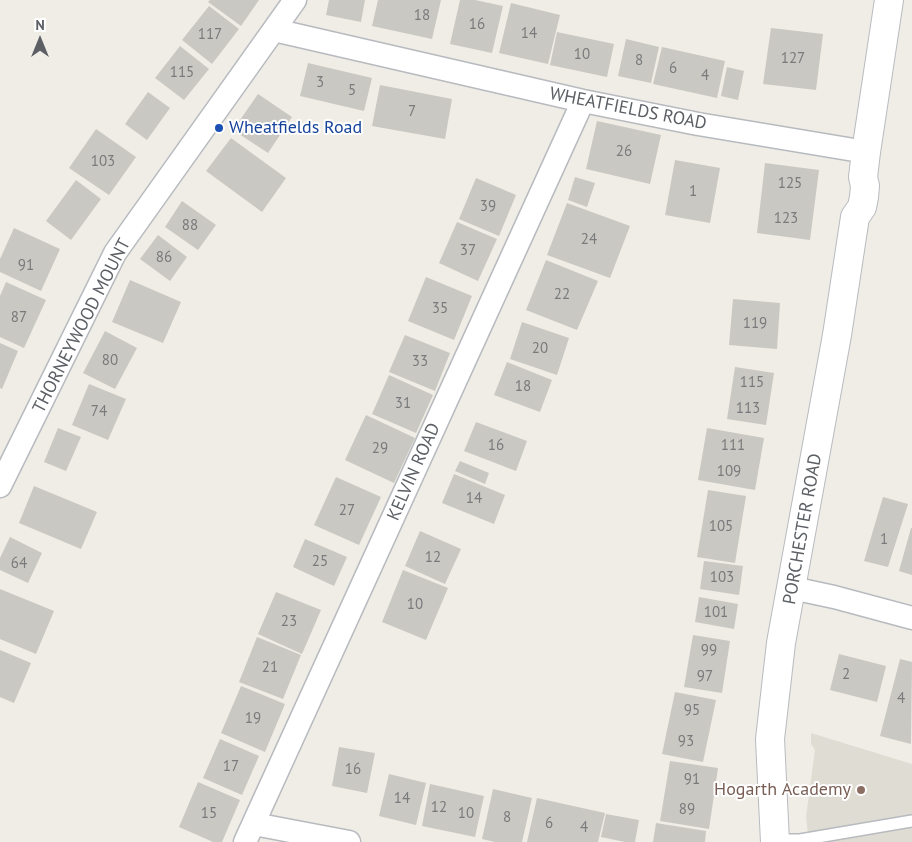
<!DOCTYPE html>
<html>
<head>
<meta charset="utf-8">
<style>
  body { margin:0 }
  #map { position:relative; width:912px; height:842px; overflow:hidden; background:#efede5; font-family:"PT Sans",sans-serif }
  canvas { display:block }
  .north { position:absolute; left:15px; top:15px; width:50px; height:50px; -webkit-text-stroke:4px #fff; paint-order:stroke; rotate:0deg; font-size:14px; font-weight:700; line-height:20px; text-align:center; color:#5c6065 }
  .north::after { content:''; display:block; margin:auto; width:18px; height:22px; background:#5c6065; clip-path:polygon(50% 0,100% 100%,50% 72%,0 100%) }
</style>
</head>
<body>
<div id="map">
<canvas width="912" height="842"></canvas>
<div class="north">N</div>
</div>
<script>
const g = document.querySelector('canvas').getContext('2d');
g.lineJoin = 'round';
function fill(path, color) {
  g.fillStyle = color;
  g.fill(path, 'evenodd');
}
function stroke(path, color, width, dash) {
  g.strokeStyle = color;
  g.lineWidth = width;
  g.lineCap = dash ? 'butt' : 'round';
  g.setLineDash(dash || []);
  g.stroke(path);
}
function write(font, color, halo, rows, align = 'center') {
  g.font = font + ' "PT Sans",sans-serif';
  g.lineWidth = 4;
  g.setLineDash([]);
  g.textBaseline = 'middle';
  g.strokeStyle = halo;
  g.fillStyle = color;
  for (const [text, x, y, turn = 0] of rows) {
    g.save();
    g.translate(x, y);
    g.rotate((+turn || 0) * Math.PI / 180);
    g.textAlign = isNaN(turn) ? turn : align;
    if (halo) g.strokeText(text, 0, 0);
    g.fillText(text, 0, 0);
    g.restore();
  }
}
fill(new Path2D(`
  M811,733L912,764V842H809L806,817L815,750L811,744Z`), '#dfdcd3');
fill(new Path2D(`
  M210,0H259L241,26L208,2Z
  M329,0H365L361,22L326,15Z
  M378,0H441L432,39L372,26Z
  M460,0H475L503,6L492,53L450,44Z
  M511,3L560,15L548,64L499,53Z
  M209,6L239,29L212,64L182,40Z
  M771,28L823,34L816,90L763,84Z
  M557,32L614,44L607,77L550,65Z
  M626,39L659,47L651,83L618,76Z
  M180,46L209,69L184,100L155,78Z
  M662,47L725,61L717,98L653,84Z
  M308,63L372,78L364,111L300,96Z
  M727,67L744,71L738,100L721,96Z
  M380,85L452,99L445,139L372,126Z
  M148,92L170,108L147,140L125,124Z
  M258,94L292,117L268,153L233,130Z
  M597,121L661,135L650,184L586,169Z
  M96,129L136,157L109,195L69,168Z
  M231,138L286,178L262,212L206,171Z
  M675,160L720,168L710,223L665,215Z
  M765,163L819,170L810,240L757,233Z
  M575,177L595,183L587,207L568,200Z
  M476,178L516,195L499,236L459,219Z
  M76,180L101,199L71,240L46,221Z
  M182,201L216,225L198,250L165,227Z
  M567,203L630,226L610,278L547,255Z
  M457,222L497,239L478,281L439,263Z
  M14,228L60,249L41,291L0,272V259Z
  M158,235L187,257L170,281L140,259Z
  M546,260L598,281L577,330L526,310Z
  M426,277L472,296L454,340L408,321Z
  M130,280L181,302L163,343L112,322Z
  M6,282L46,300L24,348L0,337V296Z
  M733,299L780,303L777,349L729,345Z
  M522,322L569,338L557,375L510,359Z
  M105,331L137,348L115,389L83,373Z
  M405,335L450,353L435,391L389,372Z
  M0,343L18,351L2,389L0,388Z
  M507,362L552,380L540,412L494,395Z
  M735,367L774,373L766,425L727,419Z
  M389,375L433,395L416,433L372,414Z
  M89,384L126,399L108,440L72,425Z
  M366,415L415,438L394,483L345,460Z
  M476,422L527,441L516,471L464,451Z
  M58,428L81,437L66,471L44,462Z
  M707,428L764,438L755,490L698,480Z
  M460,461L489,473L485,484L455,471Z
  M454,474L505,495L494,524L442,503Z
  M336,477L381,497L359,545L314,525Z
  M34,486L97,512L81,549L19,523Z
  M708,490L746,496L735,563L697,557Z
  M883,497L908,504L888,567L864,561Z
  M911,528H912V575L899,571Z
  M420,531L461,549L445,584L405,566Z
  M10,537L42,553L28,583L0,570V558Z
  M305,539L347,557L334,586L293,567Z
  M704,561L743,566L739,595L700,589Z
  M403,570L448,588L426,640L382,622Z
  M0,589L54,611L36,654L0,639Z
  M276,592L321,610L302,654L258,634Z
  M699,597L738,604L734,629L695,622Z
  M693,635L730,641L722,693L684,687Z
  M257,637L301,655L283,699L239,682Z
  M0,650L31,663L14,703L0,697Z
  M839,654L886,666L877,702L830,690Z
  M900,659L912,662L911,744L880,736Z
  M241,686L285,704L265,752L221,733Z
  M675,692L716,700L703,762L662,754Z
  M220,739L259,756L242,795L203,778Z
  M339,747L375,753L367,793L332,786Z
  M670,761L718,768L709,829L660,821Z
  M389,774L426,783L416,825L379,816Z
  M198,782L240,800L222,842H213L179,827Z
  M430,784L484,796L475,837L422,826Z
  M493,789L532,798L522,842H495L482,839Z
  M537,798L605,813L598,842H527Z
  M606,814L639,820L635,842H625L601,837Z
  M656,823L706,831L705,842H653Z`), '#cac8c2');
const lane = new Path2D(`
  M775,840H800L912,821`);
const street = new Path2D(`
  M274,30L583,101L698,124L866,152
  M0,486L115,253L295,0
  M792,588L834,597L912,618
  M254,824L349,842
  M245,842L583,101`);
const secondary = new Path2D(`
  M775,842L770,739L781,643L837,335L855,217L862,207L864,197L865,186L863,177L866,152L889,0`);
stroke(lane, '#b7babf', 14);
stroke(street, '#b7babf', 25);
stroke(secondary, '#b8bbc1', 30);
stroke(lane, '#fff', 11);
stroke(street, '#fff', 22);
stroke(secondary, '#fff', 28);
for (const [x, y, r, color] of [
  [219,128,5,"#1a4fb4"],
  [861,790,5,"#8d6e63"]
]) {
  const dot = new Path2D();
  dot.arc(x, y, r, 0, 2 * Math.PI);
  g.fillStyle = color;
  g.fill(dot);
  stroke(dot, '#fff', 2);
}
write('15px', '#787a7c', null, [
  ["18",422,16],
  ["16",477,25],
  ["14",529,34],
  ["117",210,35],
  ["10",582,55],
  ["127",793,59],
  ["8",639,61],
  ["6",673,69],
  ["115",182,73],
  ["4",705,76],
  ["3",320,83],
  ["5",352,91],
  ["7",412,112],
  ["26",624,152],
  ["103",103,162],
  ["125",790,184],
  ["1",693,192],
  ["39",488,207],
  ["123",786,219],
  ["88",190,226],
  ["24",589,240],
  ["37",468,251],
  ["86",164,258],
  ["91",26,266],
  ["22",562,295],
  ["35",440,309],
  ["87",19,318],
  ["119",755,324],
  ["20",540,349],
  ["80",110,361],
  ["33",420,362],
  ["115",752,383],
  ["18",523,387],
  ["31",403,404],
  ["113",748,409],
  ["74",99,412],
  ["16",496,446],
  ["111",733,446],
  ["29",380,449],
  ["109",729,472],
  ["14",474,499],
  ["27",347,511],
  ["105",721,527],
  ["1",884,540],
  ["12",433,558],
  ["25",320,562],
  ["64",19,564],
  ["103",722,578],
  ["10",415,605],
  ["101",716,613],
  ["23",289,622],
  ["99",709,651],
  ["21",270,668],
  ["2",846,675],
  ["97",705,677],
  ["4",901,699],
  ["95",692,711],
  ["19",253,719],
  ["93",686,742],
  ["17",231,767],
  ["16",353,770],
  ["91",692,780],
  ["14",402,799],
  ["12",439,808],
  ["89",687,810],
  ["15",209,814],
  ["10",466,814],
  ["8",507,818],
  ["6",549,824],
  ["4",584,828]
]);
write('18px', '#5c6065', '#fff', [
  ["WHEATFIELDS ROAD",628,109,11],
  ["THORNEYWOOD MOUNT",82,326,-63],
  ["KELVIN ROAD",414,472,-66],
  ["PORCHESTER ROAD",803,529,-80]
]);
write('18px', '#164399', '#fff', [
  ["Wheatfields Road",229,128]
], 'left');
write('18px', '#785e54', '#fff', [
  ["Hogarth Academy",851,790]
], 'right');
</script>
</body>
</html>
